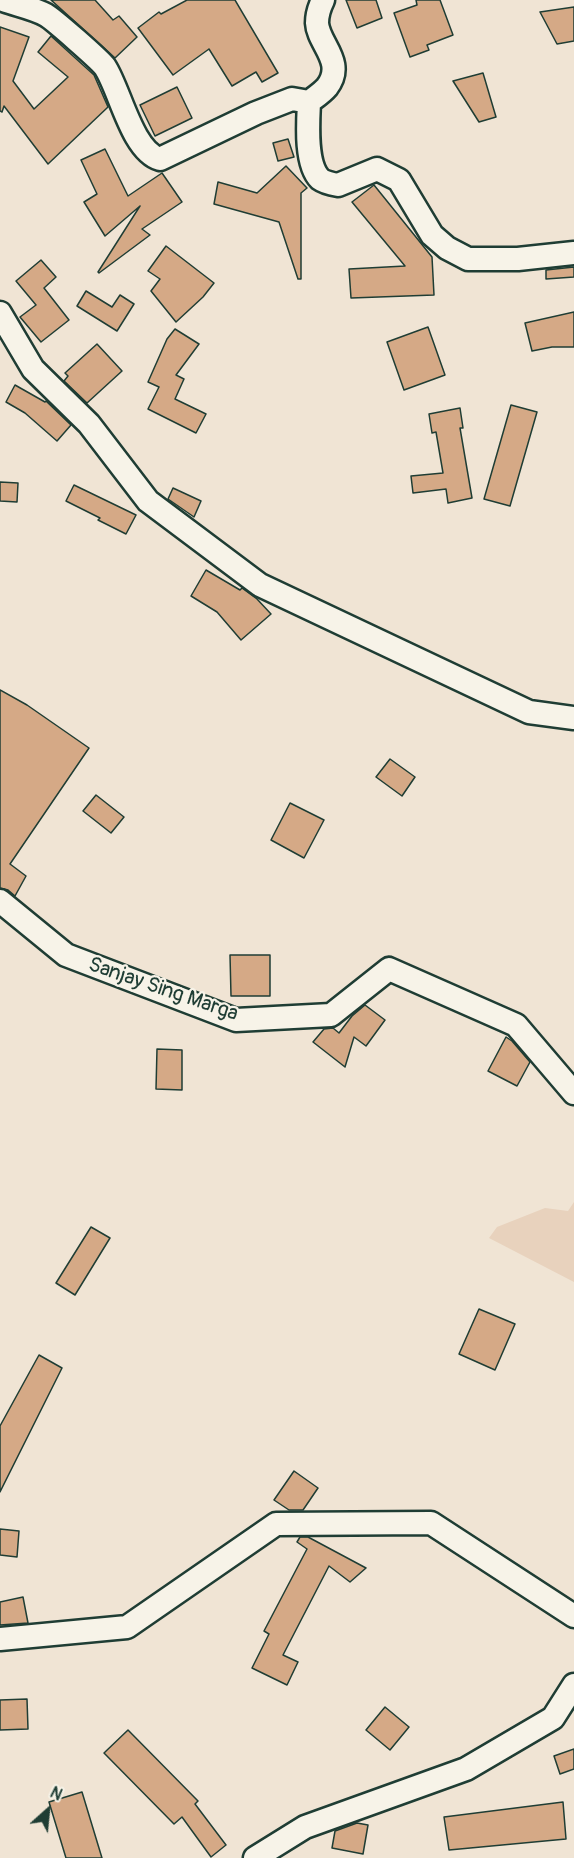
<!DOCTYPE html>
<html>
<head>
<meta charset="utf-8">
<style>
  body { margin:0 }
  #map { position:relative; width:574px; height:1858px; overflow:hidden; background:#f0e4d4; font-family:Pangolin,sans-serif }
  canvas { display:block }
  .north { position:absolute; left:18px; top:1780px; width:60px; height:60px; -webkit-text-stroke:4px #f7f3e8; paint-order:stroke; rotate:27deg; font-size:16px; font-weight:700; line-height:24px; text-align:center; color:#1f3d34 }
  .north::after { content:''; display:block; margin:auto; width:21px; height:27px; background:#1f3d34; clip-path:polygon(50% 0,100% 100%,50% 72%,0 100%) }
</style>
</head>
<body>
<div id="map">
<canvas width="574" height="1858"></canvas>
<div class="north">N</div>
</div>
<script>
const g = document.querySelector('canvas').getContext('2d');
g.lineJoin = 'round';
function fill(path, color) {
  g.fillStyle = color;
  g.fill(path, 'evenodd');
}
function stroke(path, color, width, dash) {
  g.strokeStyle = color;
  g.lineWidth = width;
  g.lineCap = dash ? 'butt' : 'round';
  g.setLineDash(dash || []);
  g.stroke(path);
}
function write(font, color, halo, rows, align = 'center') {
  g.font = font + ' Pangolin,sans-serif';
  g.lineWidth = 4.5;
  g.setLineDash([]);
  g.textBaseline = 'middle';
  g.strokeStyle = halo;
  g.fillStyle = color;
  for (const [text, x, y, turn = 0] of rows) {
    g.save();
    g.translate(x, y);
    g.rotate((+turn || 0) * Math.PI / 180);
    g.textAlign = isNaN(turn) ? turn : align;
    if (halo) g.strokeText(text, 0, 0);
    g.fillText(text, 0, 0);
    g.restore();
  }
}
fill(new Path2D(`
  M574,1202V1282L489,1238L497,1227L545,1208L568,1211Z`), '#e8d2bd');
const building = new Path2D(`
  M51,0H95L113,20L119,16L137,37L115,58Z
  M187,0H235L278,73L262,82L256,72L232,86L209,49L173,75L138,28L159,12L161,14Z
  M346,0H376L382,18L357,28Z
  M416,0H440L453,35L427,45L429,50L410,57L394,13L417,5Z
  M574,7V41L557,44L540,12Z
  M0,27L29,37L13,81L34,109L68,77L38,52L51,36L94,75L108,107L48,164L4,106L2,112L0,111Z
  M483,73L496,117L479,122L453,81Z
  M177,87L192,118L155,136L140,105Z
  M288,139L294,157L278,161L273,143Z
  M105,149L128,196L162,173L182,202L142,229L150,235L99,273L98,272L140,206L105,236L84,202L97,194L81,160Z
  M286,166L307,188L301,193V279H298L279,222L214,204L218,182L257,193Z
  M374,185L432,257L434,295L351,298L349,269L405,266L352,202Z
  M166,246L214,283L203,297L176,322L151,291L160,279L148,271Z
  M41,260L56,277L44,288L69,320L41,342L20,317L36,305L16,281Z
  M574,267V277L546,279V270Z
  M86,291L112,307L120,295L134,304L117,331L77,306Z
  M574,312V347H552L532,351L525,323Z
  M428,327L445,375L404,390L387,342Z
  M175,329L199,344L176,375L184,379L175,399L206,414L196,433L148,409L159,387L148,382L167,339Z
  M97,344L122,371L87,403L64,381L68,376L65,373Z
  M15,385L45,402L46,401L71,425L57,441L25,413L6,402Z
  M511,405L537,412L510,506L484,499Z
  M460,408L463,428H460L472,498L448,503L446,489L413,493L411,476L443,473L436,432L432,433L429,414Z
  M0,482L18,483L17,502L0,501Z
  M74,485L136,515L126,534L98,520L100,518L66,501Z
  M173,488L201,501L194,517L168,499Z
  M206,570L240,590L242,588L257,599L271,614L241,640L217,612L191,596Z
  M0,690L27,705L89,748L10,864L26,876L15,896L8,890L0,888Z
  M390,759L415,777L402,796L376,777Z
  M96,795L124,817L111,833L83,811Z
  M290,803L324,820L304,858L271,840Z
  M230,955H270V996H231Z
  M365,1005L385,1020L366,1046L354,1037L345,1067L313,1042L324,1029L333,1028L339,1033L352,1016Z
  M506,1037L512,1041L530,1062L517,1086L488,1071Z
  M157,1049L182,1050V1090L156,1089Z
  M91,1227L110,1238L75,1295L56,1283Z
  M479,1309L515,1324L495,1370L459,1354Z
  M39,1355L62,1368L0,1492V1426Z
  M294,1471L318,1488L303,1510H289L274,1500Z
  M0,1529L19,1531L17,1557L0,1555Z
  M300,1537H308L366,1568L350,1582L329,1566L283,1655L298,1662L287,1685L252,1668L269,1634L264,1631L307,1549L297,1542Z
  M23,1597L28,1623L0,1625V1602Z
  M27,1699L28,1729L0,1730V1700Z
  M385,1707L409,1727L390,1750L366,1730Z
  M128,1730L198,1801L195,1804L226,1845L211,1857L182,1817L174,1824L104,1753Z
  M574,1749V1769L560,1774L554,1756Z
  M82,1792L102,1858H66L49,1802Z
  M563,1802L566,1839L449,1850L444,1817Z
  M357,1823L368,1825L363,1854L332,1848L335,1831Z`);
fill(building, '#d5a986');
stroke(building, '#1f3d34', 1.5);
const minor = new Path2D(`
  M3,0C17,5 33,8 46,15C53,19 100,60 105,67C120,90 132,151 160,159L256,113L292,99L309,102C308,123 305,164 320,179C324,182 332,184 338,185L377,169L399,180L432,235L447,248L468,259H518L574,253
  M309,102C314,98 322,93 327,87C346,62 318,44 317,23C317,16 320,6 323,0
  M0,313L33,369L89,424L148,501L260,585L529,712L574,718
  M0,901L66,955L236,1020L331,1015L389,969L516,1025L574,1093
  M0,1639L127,1627L276,1524L431,1523L574,1616
  M255,1858L305,1827L466,1769L553,1718L574,1685`);
stroke(minor, '#1f3d34', 27);
stroke(minor, '#f7f3e8', 22);
write('21px', '#1f3d34', '#f7f3e8', [
  ["Sanjay Sing Marga",163,990,19]
]);
</script>
</body>
</html>
